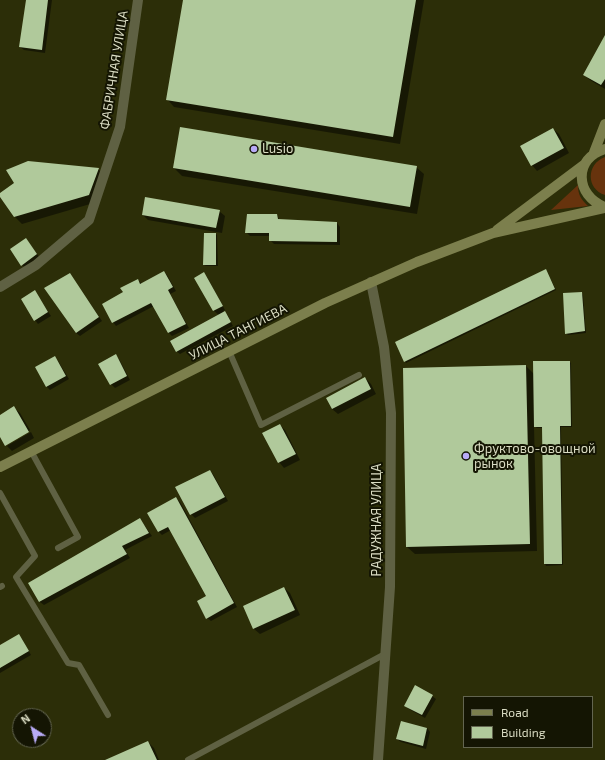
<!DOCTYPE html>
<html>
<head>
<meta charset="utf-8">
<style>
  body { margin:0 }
  #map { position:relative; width:605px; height:760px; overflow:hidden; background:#2c2e08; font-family:"Exo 2",sans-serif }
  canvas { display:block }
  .legend { position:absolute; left:463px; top:696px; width:130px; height:52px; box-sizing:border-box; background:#141503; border:1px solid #636550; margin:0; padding:5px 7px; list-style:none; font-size:12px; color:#dadcc3 }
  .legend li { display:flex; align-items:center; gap:8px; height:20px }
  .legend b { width:20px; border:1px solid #636550 }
  .north { position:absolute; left:12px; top:708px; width:40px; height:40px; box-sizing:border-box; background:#141503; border:1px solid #636550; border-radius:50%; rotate:324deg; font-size:11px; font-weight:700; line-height:16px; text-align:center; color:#dadcc3 }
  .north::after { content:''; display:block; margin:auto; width:14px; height:18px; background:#b8abf7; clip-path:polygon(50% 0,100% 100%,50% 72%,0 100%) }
</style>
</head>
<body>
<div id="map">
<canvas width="605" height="760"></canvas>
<ul class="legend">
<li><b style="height:5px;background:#7c7f4d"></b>Road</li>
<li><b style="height:11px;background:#b0c99b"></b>Building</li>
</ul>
<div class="north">N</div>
</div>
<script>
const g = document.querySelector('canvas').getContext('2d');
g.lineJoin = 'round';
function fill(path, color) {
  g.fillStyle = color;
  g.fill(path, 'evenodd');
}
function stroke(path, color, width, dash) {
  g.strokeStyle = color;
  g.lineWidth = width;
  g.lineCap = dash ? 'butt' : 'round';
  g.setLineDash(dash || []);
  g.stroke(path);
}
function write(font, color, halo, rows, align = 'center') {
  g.font = font + ' "Exo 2",sans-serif';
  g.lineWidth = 4;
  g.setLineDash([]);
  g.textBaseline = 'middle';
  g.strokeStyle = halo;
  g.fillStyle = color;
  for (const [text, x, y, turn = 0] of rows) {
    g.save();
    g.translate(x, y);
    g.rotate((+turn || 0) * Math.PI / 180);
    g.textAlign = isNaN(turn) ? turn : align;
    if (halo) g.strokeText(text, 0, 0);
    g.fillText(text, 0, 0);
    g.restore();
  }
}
fill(new Path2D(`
  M605,157V195C586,189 586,164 605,157Z
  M578,185C578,195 581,199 588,206L551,210Z`), '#67330d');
fill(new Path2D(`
  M27,0H52L45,53L24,50L20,47Z
  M184,0H424L400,144L174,107L167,99Z
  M605,37V89L590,80L584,75Z
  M553,129L559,134L569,153L537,171L532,165Z
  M416,167L424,174L417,214L182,176L174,168Z
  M98,169L105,176L97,202L22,224L15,217L0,196V194Z
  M219,211L225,216L222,233L148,220L143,215Z
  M277,215L280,221L337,223L340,227V245L274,244L270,240V236H250L246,232Z
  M216,234L217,235L218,266H206L204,265Z
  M26,239L40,258L26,268L22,265Z
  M164,272L167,275L176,291L170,294L189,328L172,336L169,333L154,306L116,326L113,322L125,293L138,280L142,284Z
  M547,272L556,290L406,363L405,361Z
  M70,274L102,321L80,336L76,333Z
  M203,274L207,277L225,310L223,311L228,316L233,326L180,354L176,351L219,315L214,311L196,278Z
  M35,292L51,316L38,324L35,320Z
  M581,293L583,295L586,333L568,335L566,333Z
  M116,356L119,359L130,380L115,388L111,384Z
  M55,358L58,361L69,379L50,390L46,386Z
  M570,362L571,363L572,427H561L563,565L546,566L545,564L543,428H537L534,426L537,551L415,554L407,547L526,366L535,375Z
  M365,378L371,384L376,394L338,414L332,409L327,398Z
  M14,408L20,413L30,430L6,444L0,435V416Z
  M280,425L285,430L300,460L284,468L279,462Z
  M31,432L34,438L12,451L7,446Z
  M210,471L213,474L228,501L195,518L191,514Z
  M176,498L180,502L237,607L211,621L207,618V596L171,530L162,535L159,532L149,513Z
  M140,519L152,536L125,550L130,558L44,605L40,602L29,583Z
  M284,588L290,593L300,615L260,634L254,629L244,607Z
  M19,636L22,639L31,655L0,673V646Z
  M432,696L436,699L425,718L409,709L405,705Z
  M427,728L430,732L426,749L401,742L397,739Z
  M148,742L154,748L159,760H108Z`), '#0007');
fill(new Path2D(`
  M26,0H48L42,50L19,47Z
  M183,0H416L393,137L166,100Z
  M605,35V79L601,85L583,75Z
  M180,127L417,166L410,207L173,168Z
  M553,128L564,148L531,166L520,146Z
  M28,161L99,168L89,195L14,217L0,197V193L14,183L6,170Z
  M145,197L220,210L216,228L142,215Z
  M247,214H277L278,219L337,222V242L269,241V233H245Z
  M204,233H216V265H203Z
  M26,238L37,254L21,266L10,249Z
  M546,269L555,289L404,362L395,342Z
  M164,271L173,287L168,290L186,324L168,333L151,303L112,323L102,304L123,292L120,288L138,279L140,284Z
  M204,272L223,306L213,311L194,278Z
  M70,273L99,317L76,333L44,288Z
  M35,290L48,312L34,321L21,299Z
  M582,292L585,331L565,334L563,293Z
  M225,311L231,322L176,352L170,341Z
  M116,354L127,376L110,385L98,364Z
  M55,356L66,376L46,387L35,367Z
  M533,361H570L571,426H560L562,564H544L542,427H534Z
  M526,365L530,544L406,547L403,368Z
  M365,377L371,389L332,409L326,398Z
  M14,406L29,432L5,446L0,437V415Z
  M280,424L296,454L278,463L262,433Z
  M210,470L225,497L190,515L175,487Z
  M176,497L234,603L206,619L197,601L206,596L168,527L158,532L147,513Z
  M140,518L149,533L122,546L127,554L39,602L28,583Z
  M284,587L295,610L253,629L243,606Z
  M19,634L29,651L0,668V645Z
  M415,685L433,695L422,715L404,706Z
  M401,721L427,728L423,746L396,739Z
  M148,741L157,760H105Z`), '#b0c99b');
stroke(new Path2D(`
  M229,351L261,425L359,375
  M31,451L78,537L58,548
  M0,493L35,556L16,577L68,663L79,665L108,715
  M0,587L2,586
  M188,760L385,654`), '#5f6143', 6);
stroke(new Path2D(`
  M371,282L384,347L391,413L390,587L378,760
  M0,287L36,265L89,220L120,127L138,0`), '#5f6143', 10);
stroke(new Path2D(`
  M605,149C573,158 575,196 605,207
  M593,155L605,124
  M497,230L585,164
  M0,467L325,303L417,262L493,233L605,208`), '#7c7f4d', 10);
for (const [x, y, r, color] of [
  [254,149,4,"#b8abf7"],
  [466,456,4,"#b8abf7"]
]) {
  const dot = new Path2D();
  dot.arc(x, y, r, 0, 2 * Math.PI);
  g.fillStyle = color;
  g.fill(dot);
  stroke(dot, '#141503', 1.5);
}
write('13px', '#dadcc3', '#141503', [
  ["ФАБРИЧНАЯ УЛИЦА",114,70,-81],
  ["УЛИЦА ТАНГИЕВА",238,332,-27],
  ["РАДУЖНАЯ УЛИЦА",377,520,-90]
]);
write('13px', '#dadcc3', '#141503', [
  ["Lusio",262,149],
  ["Фруктово-овощной",474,449],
  ["рынок",474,464]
], 'left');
</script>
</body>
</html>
